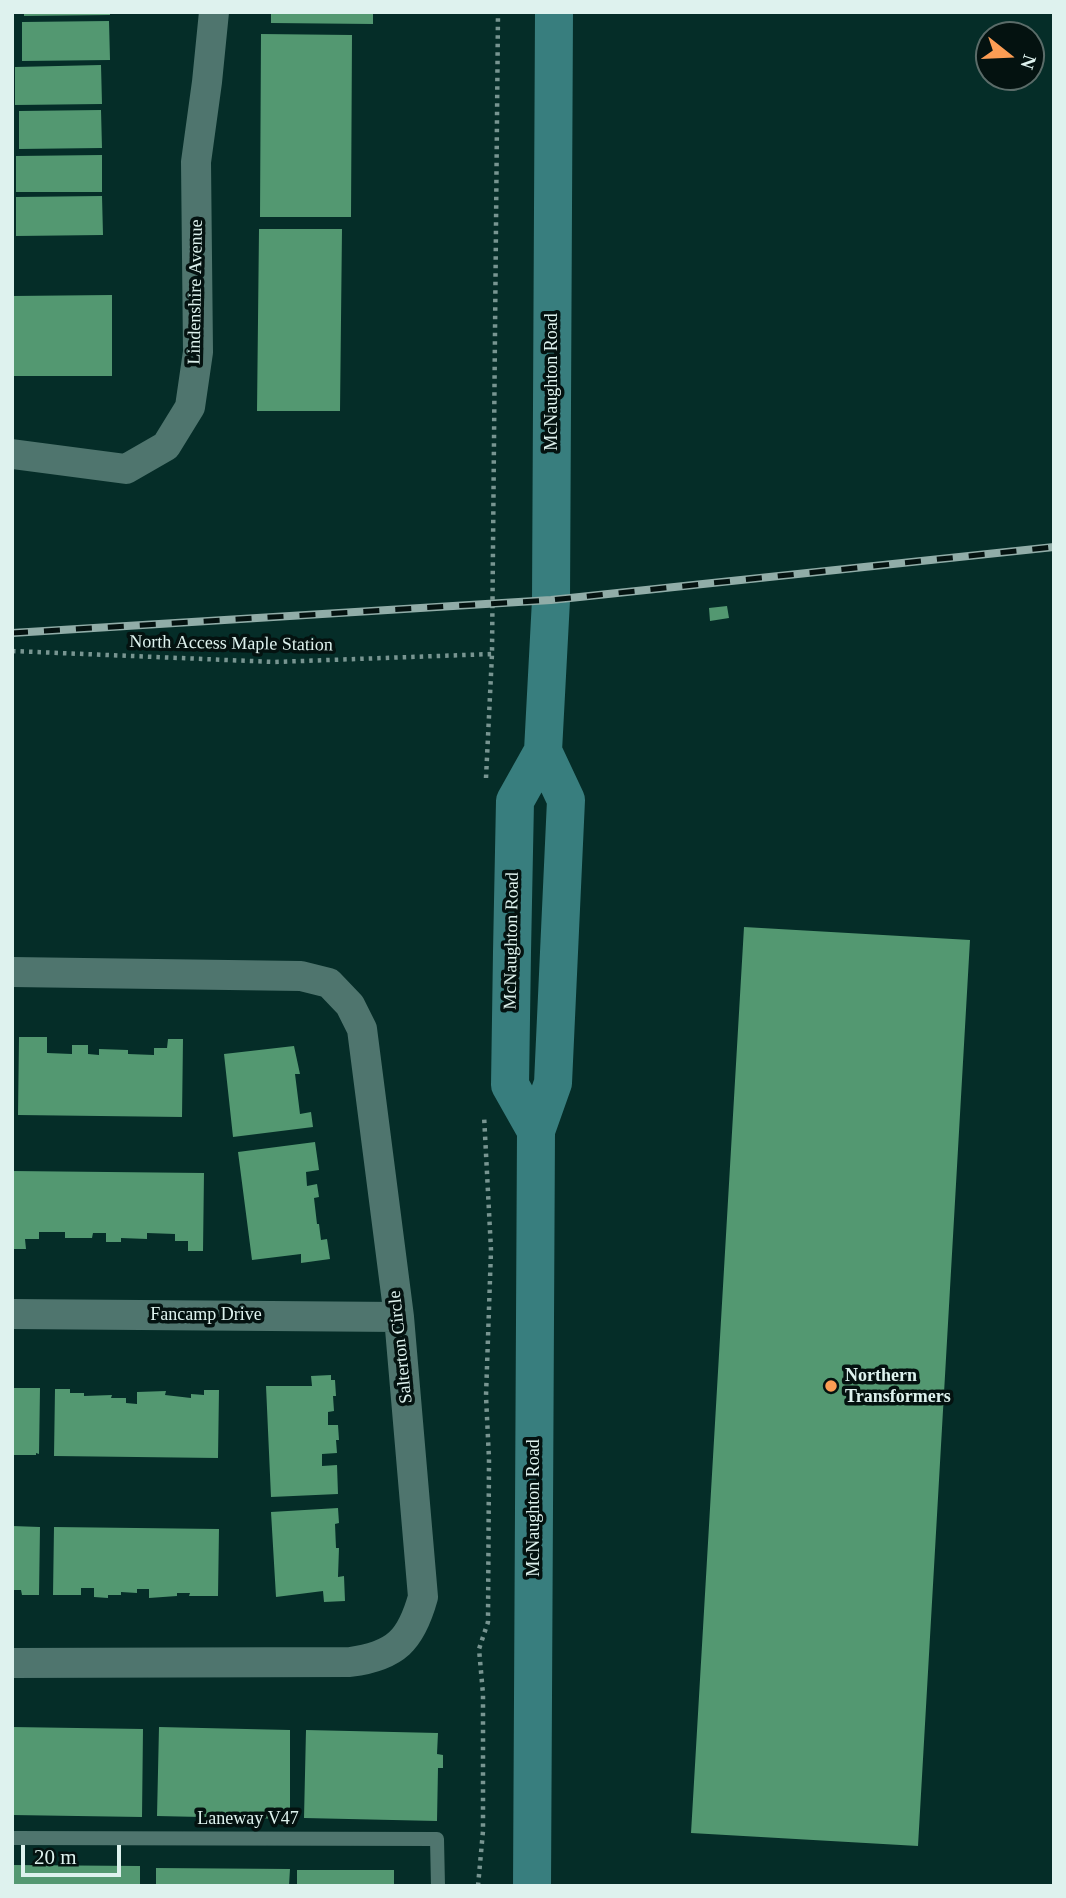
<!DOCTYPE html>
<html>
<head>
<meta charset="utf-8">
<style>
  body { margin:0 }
  #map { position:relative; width:1066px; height:1898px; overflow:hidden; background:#052d28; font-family:Georgia,serif }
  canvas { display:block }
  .frame { position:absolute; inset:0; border:14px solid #def2ee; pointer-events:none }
  .north { position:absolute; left:975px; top:21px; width:70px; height:70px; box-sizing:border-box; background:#041210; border:2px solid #5b6c69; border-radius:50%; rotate:108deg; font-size:19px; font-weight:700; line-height:28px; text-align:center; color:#def2ee }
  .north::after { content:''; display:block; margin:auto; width:24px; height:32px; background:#fc9d54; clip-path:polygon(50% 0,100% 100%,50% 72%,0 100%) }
  .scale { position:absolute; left:21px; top:1845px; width:100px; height:32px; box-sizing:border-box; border:4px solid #def2ee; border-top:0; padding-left:9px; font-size:21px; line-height:24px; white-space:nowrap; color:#def2ee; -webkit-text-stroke:5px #041210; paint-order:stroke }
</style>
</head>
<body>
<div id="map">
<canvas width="1066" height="1898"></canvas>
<div class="frame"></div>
<div class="north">N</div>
<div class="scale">20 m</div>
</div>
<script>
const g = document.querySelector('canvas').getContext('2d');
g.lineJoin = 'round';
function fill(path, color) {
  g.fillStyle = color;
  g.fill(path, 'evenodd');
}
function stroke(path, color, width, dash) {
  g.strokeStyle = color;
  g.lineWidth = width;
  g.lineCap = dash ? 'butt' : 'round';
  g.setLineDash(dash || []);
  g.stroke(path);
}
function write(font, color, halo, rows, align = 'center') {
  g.font = font + ' Georgia,serif';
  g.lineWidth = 7;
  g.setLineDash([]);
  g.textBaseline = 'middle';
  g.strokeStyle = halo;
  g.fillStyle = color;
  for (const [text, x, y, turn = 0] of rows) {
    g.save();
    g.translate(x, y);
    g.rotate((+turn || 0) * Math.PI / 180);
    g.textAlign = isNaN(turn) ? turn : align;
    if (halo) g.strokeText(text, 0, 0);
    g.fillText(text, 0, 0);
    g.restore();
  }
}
fill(new Path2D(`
  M24,12H110V15L24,16Z
  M271,12H373V24L271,23Z
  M109,21L110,60L22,61V22Z
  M261,34L352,35L351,217H260Z
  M101,65L102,104L15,105V67Z
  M101,110L102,148L19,149V111Z
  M102,155V192H16V156Z
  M102,196L103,235L16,236V197Z
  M259,229H342L340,411H257Z
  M112,295V376H12V296Z
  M727,606L729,618L710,621L709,608Z
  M744,927L970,940L918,1846L691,1833Z
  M19,1037H47V1053L72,1054V1045H88V1054L99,1055V1049L128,1050V1054L154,1055V1048H167L168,1039H183L182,1117L18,1115Z
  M294,1046L300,1074H295L300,1114L311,1112L313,1127L233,1137L224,1054Z
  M315,1142L319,1170L306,1172L307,1186L317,1184L319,1197L314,1198L317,1224H319L321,1240L327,1239L330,1259L301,1263V1254L252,1260L238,1152Z
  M12,1171L204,1173L203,1251H188V1241H175V1234L147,1233V1239L121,1238V1242H106V1233H93L92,1238H65V1232H39V1239H25L26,1249H12Z
  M331,1375V1380H335L336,1396H333L334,1411L328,1412V1425H338L339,1440H336L337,1453L322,1454V1466L337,1465L338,1494L271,1497L266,1386H312L311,1376Z
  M12,1388H40L39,1454L36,1453V1455H12Z
  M55,1389H70V1393H84V1396L112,1395L111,1398H126V1403L137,1404V1392L166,1391L165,1395L191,1398V1394L204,1395V1390H219L218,1458L54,1456Z
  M338,1508L339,1523L335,1524L336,1548H339L338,1577L344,1576L345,1601L324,1602L323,1591L276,1597L271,1512Z
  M12,1526L40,1527L39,1595H22L21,1590H12Z
  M54,1527L219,1529L218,1596H189L190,1593H177V1596L149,1598V1589H137V1593L121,1592V1595H108V1598L94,1597V1588H81V1595H53Z
  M12,1727L143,1729L142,1817L12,1815Z
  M159,1727L290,1730V1819L157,1816Z
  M306,1730L438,1733L437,1754L443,1755V1768H438L437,1821L304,1818Z
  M12,1865L140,1866V1886H12Z
  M156,1868L290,1869L289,1886H156Z
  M297,1870H394V1886H297Z`), '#539871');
stroke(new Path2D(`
  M12,651L275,662L492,654
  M486,778L492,654L498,12
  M478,1886L483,1831V1694L479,1649L488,1622L489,1459L486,1396L491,1250L484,1115`), '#789591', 4.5, [3.5, 5]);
stroke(new Path2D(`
  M12,1838L437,1839L438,1886`), '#4f756e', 14);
stroke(new Path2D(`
  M12,454L126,469L166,446L190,407L198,352L196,162L207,82L214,12
  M12,972L301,976L329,983L350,1005L362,1029L399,1317L423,1597C411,1640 396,1656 350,1662L12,1663
  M12,1314L399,1317`), '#4f756e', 30);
stroke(new Path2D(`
  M536,1131L510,1085L512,952L515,801L543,751L551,600L554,12
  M532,1886L536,1131L553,1083L566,800L543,751`), '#387e7e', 38);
const rail = new Path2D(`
  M12,633L551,600L1054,547`);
stroke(rail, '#91ada8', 8);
stroke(rail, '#041210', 5, [16]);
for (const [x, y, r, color] of [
  [831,1386,7,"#fc9d54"]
]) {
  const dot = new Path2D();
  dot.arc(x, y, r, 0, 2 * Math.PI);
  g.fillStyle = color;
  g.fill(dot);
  stroke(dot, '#041210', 2.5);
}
write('18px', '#def2ee', '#041210', [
  ["Lindenshire Avenue",196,292,-89],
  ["McNaughton Road",552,382,-90],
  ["North Access Maple Station",231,644,1],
  ["McNaughton Road",512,941,-89],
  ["Fancamp Drive",206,1315],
  ["Salterton Circle",401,1347,-96],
  ["McNaughton Road",534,1508,-90],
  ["Laneway V47",248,1819]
]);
write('bold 18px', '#def2ee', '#041210', [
  ["Northern",845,1376],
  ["Transformers",845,1397]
], 'left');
</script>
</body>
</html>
